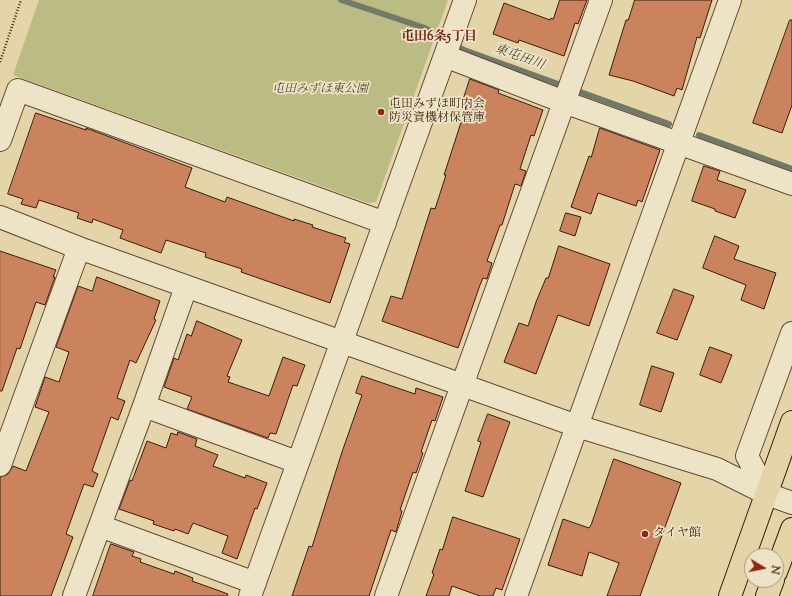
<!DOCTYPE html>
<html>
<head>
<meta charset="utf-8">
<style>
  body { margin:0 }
  #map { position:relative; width:792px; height:596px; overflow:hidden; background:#e4d5a9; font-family:"Sorts Mill Goudy",serif }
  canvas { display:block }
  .north { position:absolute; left:744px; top:548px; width:40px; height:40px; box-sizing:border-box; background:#ede4c7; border:1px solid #a5947d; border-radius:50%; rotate:100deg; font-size:11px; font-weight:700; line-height:16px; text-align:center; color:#3a1c0d }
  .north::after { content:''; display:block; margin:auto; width:14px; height:18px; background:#8f2418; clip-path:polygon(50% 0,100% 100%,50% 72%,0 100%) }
</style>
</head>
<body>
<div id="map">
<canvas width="792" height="596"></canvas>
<div class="north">N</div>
</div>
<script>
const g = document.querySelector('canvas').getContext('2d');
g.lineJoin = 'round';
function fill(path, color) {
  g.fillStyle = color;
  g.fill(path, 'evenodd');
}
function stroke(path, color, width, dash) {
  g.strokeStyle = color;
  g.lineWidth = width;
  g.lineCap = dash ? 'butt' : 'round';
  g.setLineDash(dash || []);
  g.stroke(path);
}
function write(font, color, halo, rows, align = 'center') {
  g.font = font + ' "Sorts Mill Goudy","Noto Serif JP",serif';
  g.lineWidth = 3.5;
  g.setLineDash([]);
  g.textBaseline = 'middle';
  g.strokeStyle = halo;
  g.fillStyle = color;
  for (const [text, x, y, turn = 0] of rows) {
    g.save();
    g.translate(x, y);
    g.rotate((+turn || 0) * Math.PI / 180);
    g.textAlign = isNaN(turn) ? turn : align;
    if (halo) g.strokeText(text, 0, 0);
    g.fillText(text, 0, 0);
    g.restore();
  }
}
fill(new Path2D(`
  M39,0H448L376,202L368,203L13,75Z`), '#bbbb84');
stroke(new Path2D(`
  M341,0L425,28L464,50L669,124
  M699,135L792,169`), '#717a68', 6);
const building = new Path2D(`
  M560,0H587L578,24L575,23L564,56L519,40L518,43L493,34L504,3L550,20L551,18L553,19Z
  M635,0H712L700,38L697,37L682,90L677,88L674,96L633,81L609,75L626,20H628Z
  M790,20H792V105L782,133L753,123Z
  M470,79L499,90L498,93L543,110L534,136L531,135L520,169L526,171L521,186L515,184L502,225H500L487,261L492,263L487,279L483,278L480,285L458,348L382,321L391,296L402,299L431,208L435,209L446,175H444L465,110L467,103L463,101Z
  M36,113L86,130V128L192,168L185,187L225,202L227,197L294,221V219L313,225L312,227L346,238L344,242L350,244L330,303L241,272L242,269L205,257L206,253L166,240L161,253L120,238L123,230L93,219L92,223L77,218L79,213L39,200L36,208L21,204L23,199L8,194Z
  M600,128L660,150L642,202L638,200L636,206L598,193L591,214L571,207L589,156L591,157Z
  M704,166L720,171L717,180L746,190L735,218L715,211V209L692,201Z
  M566,213L581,217L575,236L560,231Z
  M715,236L739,246L734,259L776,273L764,309L741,300L746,285L703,268Z
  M559,246L610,264L589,326L558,315L536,374L504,362L519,323L528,326L536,302L546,278H548Z
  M0,251L56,270L53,277H55L45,305L36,302L20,349L17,348L2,391H0Z
  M97,277L160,301L154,319L156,320L136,363L130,360L117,398L125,401L118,420L111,417L92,471L98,474L93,487L84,484L66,534L73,537L51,596H0V477L8,474L13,466L26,471L49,412L35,407L45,377L59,382L69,352L56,347L78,286L92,291Z
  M674,289L694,296L677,340L657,333Z
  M197,321L242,340L227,376L230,377L228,382L269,396L283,357L305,365L297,386L293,385L276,434L270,433L268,438L187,409L192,397L164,387L174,358L178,360L187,334L191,336Z
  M710,347L732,355L721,383L700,375Z
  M652,366L674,373L661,412L640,405Z
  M362,376L415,394L416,388L443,397L435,421L432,420L421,452L423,453L416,473L413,472L400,510L402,511L396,532L391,530L369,596H292L309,546L312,547L342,452L362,395L356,393Z
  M488,414L510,422L483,497L465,491L481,442L478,441Z
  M178,432L197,439L195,446L218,455L213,466L245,478L246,475L267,483L257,509L255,508L237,559L222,553L228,536L193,523L188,534L175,529L174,531L153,524L154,521L119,509L130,480L132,481L147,441L166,448L171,433L177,435Z
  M614,459L681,483L640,596H607L619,563L589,552L582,576L548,565L563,519L589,528L591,525Z
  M453,517L520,539L502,590L496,588L493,596H480L452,586L449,596H426L434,574L432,573L440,549L442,550Z
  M111,544L134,552L132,556L141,559L140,562L174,574L175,571L193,578L192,581L228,594L227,596H93Z`);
fill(building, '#ca835c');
stroke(building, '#3a1c0d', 1);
const minor = new Path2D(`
  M445,56L564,102L792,184
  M0,140L18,90L385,223
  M0,217L79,248L577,426L717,469L767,494L792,503
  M144,406L297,462
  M0,465L79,248
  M767,494L747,456L792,333
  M100,526L255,583
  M74,596L144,406L186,287
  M250,596C321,397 394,199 465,0
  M386,596L601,0
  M516,596L730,0`);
const major = new Path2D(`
  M776,572L792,529
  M730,596L792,422
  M767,596L773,580`);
stroke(minor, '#644a34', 24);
stroke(major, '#3a1c0d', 24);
stroke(new Path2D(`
  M0,62L21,0`), '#3a1c0d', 2.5, [1, 2]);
stroke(minor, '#ede4c7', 22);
stroke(major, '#e4d5a9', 22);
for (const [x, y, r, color] of [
  [381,112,4,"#8f2418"],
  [645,534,4,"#8f2418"]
]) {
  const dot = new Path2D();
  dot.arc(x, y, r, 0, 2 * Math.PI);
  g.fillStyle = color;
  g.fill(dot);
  stroke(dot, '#ede4c7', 1.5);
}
write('italic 12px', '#5a442b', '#ede4c7', [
  ["屯田みずほ東公園",320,90]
]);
write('12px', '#3a1c0d', '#ede4c7', [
  ["屯田みずほ町内会",389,105],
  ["防災資機材保管庫",389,119],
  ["タイヤ館",653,534]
], 'left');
write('bold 13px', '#7a1f14', '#ede4c7', [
  ["屯田6条5丁目",439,38]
]);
write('italic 13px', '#564b3a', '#ede4c7', [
  ["東屯田川",519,58,20]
]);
</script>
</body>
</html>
